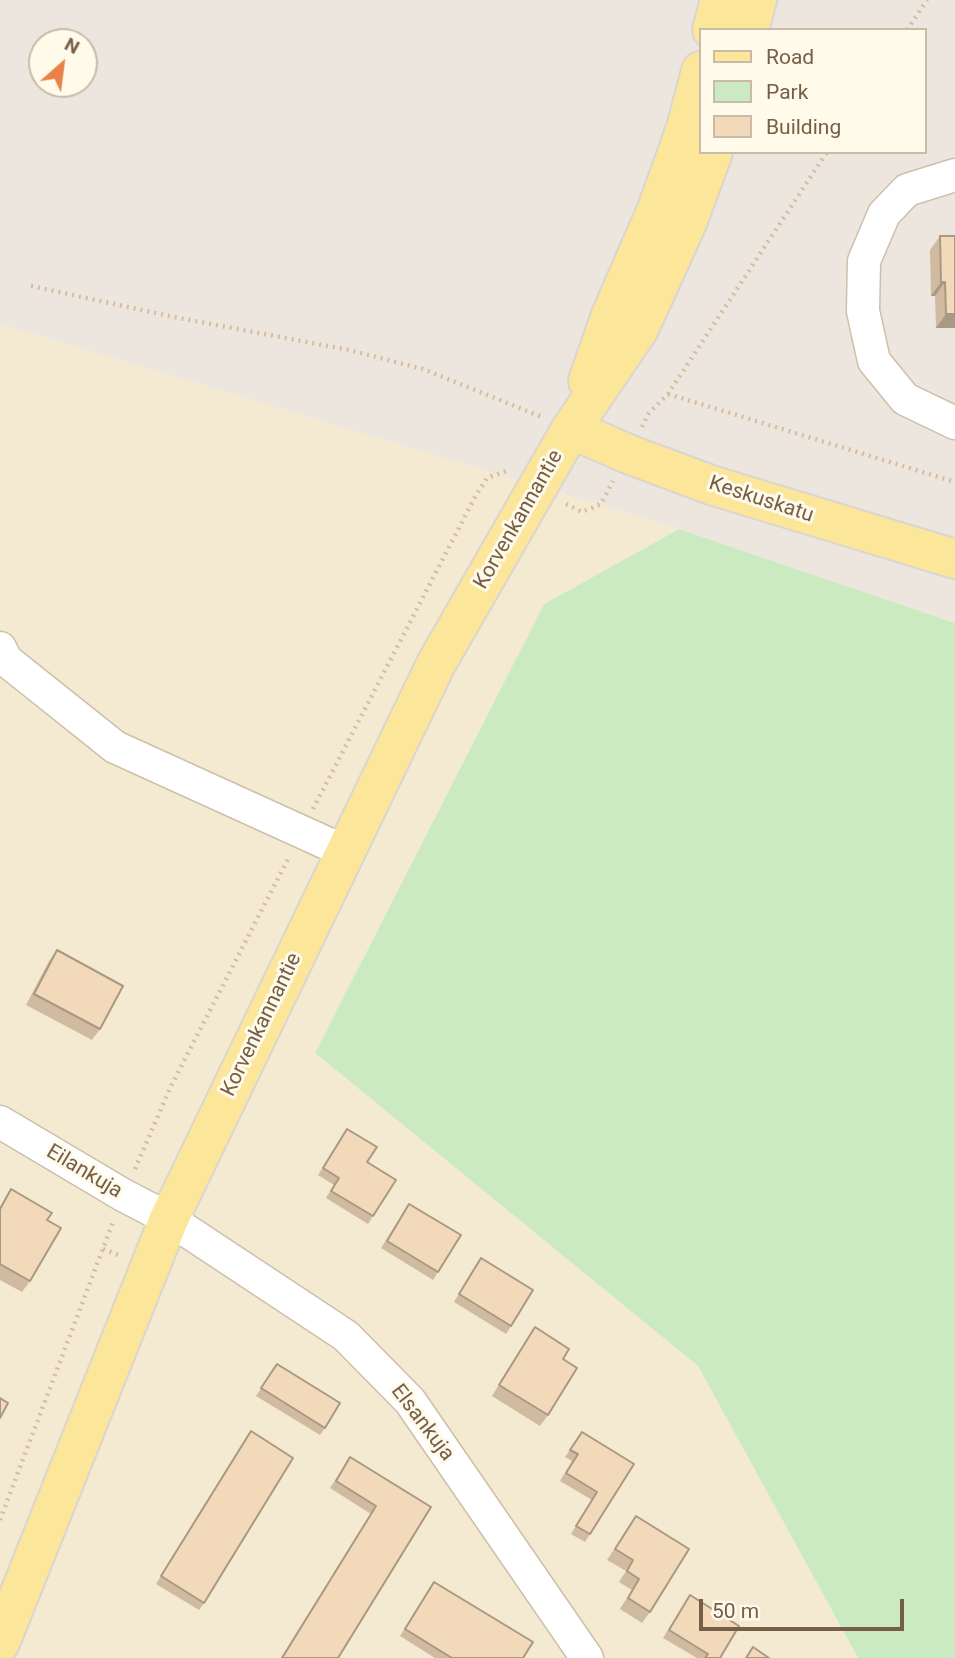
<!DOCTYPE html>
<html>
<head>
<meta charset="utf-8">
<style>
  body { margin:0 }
  #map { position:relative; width:955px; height:1658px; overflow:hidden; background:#fcf6e3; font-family:Roboto,sans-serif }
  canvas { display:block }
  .legend { position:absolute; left:699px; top:28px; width:228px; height:126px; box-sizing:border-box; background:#fffae9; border:2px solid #c8bca9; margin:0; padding:9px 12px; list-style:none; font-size:21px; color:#755f49 }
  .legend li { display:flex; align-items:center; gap:14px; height:35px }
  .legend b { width:35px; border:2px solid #c8bca9 }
  .north { position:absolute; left:28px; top:28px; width:70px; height:70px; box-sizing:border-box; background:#fffae9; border:2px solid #c8bca9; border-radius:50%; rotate:28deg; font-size:19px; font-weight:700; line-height:28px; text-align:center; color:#755f49 }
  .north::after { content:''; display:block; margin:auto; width:24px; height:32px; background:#e88246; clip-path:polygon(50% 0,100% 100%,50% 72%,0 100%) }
  .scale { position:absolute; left:699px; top:1599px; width:205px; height:32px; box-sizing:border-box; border:4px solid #755f49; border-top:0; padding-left:9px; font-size:21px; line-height:24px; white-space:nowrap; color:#755f49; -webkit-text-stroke:5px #fffae9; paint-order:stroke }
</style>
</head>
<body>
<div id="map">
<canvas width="955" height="1658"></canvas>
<ul class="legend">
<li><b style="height:9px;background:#fce69a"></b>Road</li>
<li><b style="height:19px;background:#cceac1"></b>Park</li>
<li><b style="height:19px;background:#f2d9ba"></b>Building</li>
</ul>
<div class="north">N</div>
<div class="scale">50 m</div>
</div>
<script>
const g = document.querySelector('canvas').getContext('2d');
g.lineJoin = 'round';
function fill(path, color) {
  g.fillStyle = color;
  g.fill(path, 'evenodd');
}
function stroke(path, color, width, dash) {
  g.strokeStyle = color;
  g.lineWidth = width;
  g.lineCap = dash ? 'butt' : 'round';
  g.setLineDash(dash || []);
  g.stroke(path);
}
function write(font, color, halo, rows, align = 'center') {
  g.font = font + ' Roboto,sans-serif';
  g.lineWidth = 6;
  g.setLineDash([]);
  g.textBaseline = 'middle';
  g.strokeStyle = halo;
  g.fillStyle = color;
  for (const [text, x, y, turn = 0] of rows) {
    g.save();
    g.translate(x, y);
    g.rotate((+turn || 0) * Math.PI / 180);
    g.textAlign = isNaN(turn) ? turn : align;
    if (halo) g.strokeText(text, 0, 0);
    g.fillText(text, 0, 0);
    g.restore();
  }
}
fill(new Path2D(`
  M0,324L679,529L544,604L315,1053L698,1366L858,1658H0Z`), '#f4e9d1');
fill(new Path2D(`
  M0,0H955V623L679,529L0,324ZM701,30H925V152H701ZM42,42H84V84H42Z`), '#ece6de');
fill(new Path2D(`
  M679,529L955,623V1658H858L698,1366L315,1053L544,604Z`), '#cceac1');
const minor = new Path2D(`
  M955,175L907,190L884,214L864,261L863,311L874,361L905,399L955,423
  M0,648L6,660L115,747L346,852
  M0,1122L123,1195L169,1219L346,1336L410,1401L587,1658`);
const major = new Path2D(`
  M712,30L720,0
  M749,30L757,0
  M588,381L611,315L657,209L686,128L701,71
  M571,429L628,454L711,485L955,559
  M0,1643L169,1219L436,664L571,429L639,329L687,223L713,152`);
stroke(minor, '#cebfa9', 35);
stroke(major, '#dbd5d0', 42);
stroke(new Path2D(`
  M907,30L927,0
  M31,286L174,317L349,350L423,369L542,417
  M668,394L955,482
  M642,427L649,413L668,394L827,152
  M566,504L582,512L601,504L613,481
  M313,809L475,497L487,478L506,471L509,473
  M135,1169L171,1086L289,857
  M103,1249L121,1256
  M0,1520L113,1222`), '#d7bc9d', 4.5, [2, 5]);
stroke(minor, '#fff', 32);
stroke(major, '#fce69a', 38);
fill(new Path2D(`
  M940,236L955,328H936L935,296H931L930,250Z
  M57,950L100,1029L92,1040L26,1005L49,961Z
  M342,1137L367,1162L373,1216L368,1224L326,1198L334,1185L318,1175Z
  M11,1189L47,1220L30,1281L22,1292L0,1280V1207Z
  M409,1204L438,1272L433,1280L381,1248Z
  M476,1266L511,1326L506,1334L454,1302Z
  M535,1327L548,1415L540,1426L492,1396Z
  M277,1364L325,1428L320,1435L256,1396Z
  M251,1431L204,1603L199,1610L156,1584Z
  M582,1432L634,1464L585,1542L571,1534L592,1500L560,1481L572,1461L565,1457Z
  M345,1465L431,1507L338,1658H281L371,1514L330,1488Z
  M636,1516L650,1612L642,1623L620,1609L632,1590L619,1582L626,1571L607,1560Z
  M429,1589L523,1658H435L400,1636Z
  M690,1595L720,1658H697L663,1638Z`), '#d0bba0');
fill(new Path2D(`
  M941,282H945L935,296H931Z
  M946,314H955V328H936Z`), '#a99882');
const building = new Path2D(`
  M940,236H955V314H946L945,282H941Z
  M57,950L123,986L100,1029L34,994Z
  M347,1129L377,1147L367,1162L396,1180L373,1216L331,1191L339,1178L323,1168Z
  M11,1189L52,1213L47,1220L61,1228L30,1281L0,1264V1209Z
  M409,1204L461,1235L438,1272L387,1241Z
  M481,1258L533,1290L511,1326L459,1294Z
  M535,1327L569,1349L563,1359L577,1368L548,1415L499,1385Z
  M277,1364L340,1403L325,1428L261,1388Z
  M0,1398L8,1403L0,1418Z
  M251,1431L293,1458L204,1603L161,1576Z
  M582,1432L634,1464L590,1534L576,1526L597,1492L566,1473L578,1454L570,1450Z
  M350,1457L431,1507L338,1658H282L376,1506L336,1481Z
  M636,1516L689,1549L650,1612L628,1598L639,1579L627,1571L633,1560L615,1549Z
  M434,1582L533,1642L523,1658H452L405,1629Z
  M690,1595L739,1626L720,1658H705L708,1654L669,1630Z
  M753,1647L769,1658H746Z`);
fill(building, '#f2d9ba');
stroke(building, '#a99882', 2);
write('21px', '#755f49', '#fffae9', [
  ["Keskuskatu",761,500,18],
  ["Korvenkannantie",519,520,-60],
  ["Korvenkannantie",262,1025,-64],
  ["Eilankuja",84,1172,31],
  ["Elsankuja",422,1423,53]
]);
</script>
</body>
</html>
